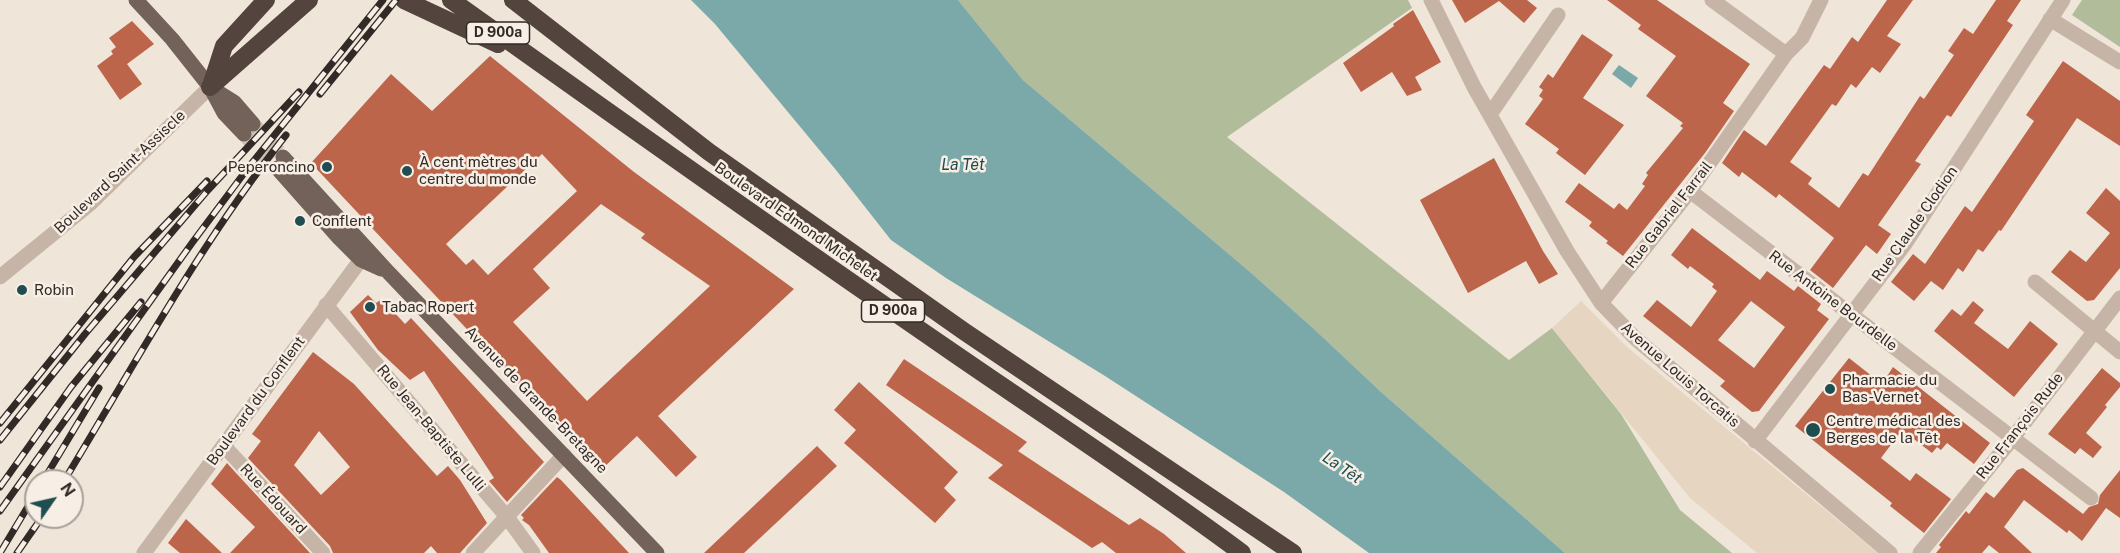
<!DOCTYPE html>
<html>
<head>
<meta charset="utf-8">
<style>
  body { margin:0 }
  #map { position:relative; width:2120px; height:553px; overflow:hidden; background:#efe5d9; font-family:"Public Sans",sans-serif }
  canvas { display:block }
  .north { position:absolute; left:24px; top:469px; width:60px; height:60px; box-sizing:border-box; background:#f7efe5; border:2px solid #a8a099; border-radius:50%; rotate:56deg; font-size:16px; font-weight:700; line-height:24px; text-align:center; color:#322a26 }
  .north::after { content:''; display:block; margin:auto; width:21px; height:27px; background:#204d50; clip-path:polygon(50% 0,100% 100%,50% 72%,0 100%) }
</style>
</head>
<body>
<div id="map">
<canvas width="2120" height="553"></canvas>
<div class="north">N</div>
</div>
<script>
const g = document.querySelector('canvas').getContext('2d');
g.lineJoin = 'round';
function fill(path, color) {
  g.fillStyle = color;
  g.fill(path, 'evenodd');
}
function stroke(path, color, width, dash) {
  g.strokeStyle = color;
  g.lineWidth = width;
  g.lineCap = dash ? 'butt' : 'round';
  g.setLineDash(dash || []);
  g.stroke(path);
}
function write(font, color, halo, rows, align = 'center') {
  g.font = font + ' "Public Sans",sans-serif';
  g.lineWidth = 5;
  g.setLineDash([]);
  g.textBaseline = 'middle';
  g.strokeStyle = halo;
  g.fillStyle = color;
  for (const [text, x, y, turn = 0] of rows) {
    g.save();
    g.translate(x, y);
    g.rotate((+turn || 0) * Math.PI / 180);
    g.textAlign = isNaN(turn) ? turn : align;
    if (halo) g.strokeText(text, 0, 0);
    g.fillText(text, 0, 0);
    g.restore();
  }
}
fill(new Path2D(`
  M958,0H1408L1412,8L1227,137L1509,360L1552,328L1621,414L1680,510L1732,553H1565L1380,391L1313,328L1249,271L1023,80Z
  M2082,0H2120V47L2072,15Z`), '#b1bc9b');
fill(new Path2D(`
  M1581,301L1627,347L1878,553H1757L1690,498L1552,328Z`), '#e6d6c1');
fill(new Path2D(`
  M691,0H958L1023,80L1249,271L1313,328L1380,391L1565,553H1369L1284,492L1105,376L946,278L891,240L836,170L715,24Z
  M1619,65L1638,78L1631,88L1612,74Z`), '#7ba8a9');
fill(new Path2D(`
  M1452,0H1527L1537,8L1524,23L1499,1L1465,23Z
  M1607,0H1657L1750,64L1723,103L1734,111L1705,153L1623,256L1606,243L1608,241L1589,226L1592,222L1565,202L1579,183L1614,209L1619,203L1627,210L1645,186L1642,184L1648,175L1646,173L1683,128L1680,126L1683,123L1646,96L1676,56L1638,29L1641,25Z
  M1887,0H1913L1887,36L1901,44L1880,73L1872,67L1856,88L1851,84L1836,106L1832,104L1790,162L1812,178L1808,184L1839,208L1863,173L1868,176L1920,96L1924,99L1954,55L1948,51L1964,28L1973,34L1996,0H2021L2007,21L2013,25L1951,117L1947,115L1915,161L1921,164L1878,225L1891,234L1877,254L1866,245L1833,288L1810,270L1834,238L1779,194L1776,198L1742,172L1739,177L1722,163L1744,130L1766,146L1824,65L1830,69L1852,37L1858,42Z
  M1413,10L1441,62L1415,77L1422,90L1407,96L1392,72L1361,92L1343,63L1394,26L1393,24Z
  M132,21L154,44L127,64L142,84L120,100L97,66L113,54L111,51L116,47L109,38Z
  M1582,34L1613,55L1583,98L1624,125L1585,175L1556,153L1559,149L1525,124L1543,99L1539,96L1543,90L1539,87L1548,74L1553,78Z
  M490,56L634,172L794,289L658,416L697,457L676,477L637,436L600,471L311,163L391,74L432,111ZM542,154L577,191L488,275L473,259L466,265L446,244ZM601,204L645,234L641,238L710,286L587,401L513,322L550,288L533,269Z
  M2063,61L2120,101V146L2077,118L2001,231L1999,230L1983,252L1978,249L1963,272L1958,268L1943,290L1931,281L1914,301L1891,282L1913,254L1925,264L1965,206L1972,212L2034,121L2026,115Z
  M1494,158L1543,251L1558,274L1539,284L1526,261L1468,293L1420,200Z
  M2106,188L2120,201V268L2094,300L2087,301L2051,272L2070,250L2086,262L2110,233L2086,213Z
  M1692,228L1760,280L1767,271L1794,291L1798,286L1821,304L1817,310L1829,319L1759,411L1752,412L1720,386L1725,381L1643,316L1657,300L1691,327L1717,291L1712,287L1714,284L1690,266L1688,269L1671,255ZM1751,301L1785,327L1754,368L1718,340Z
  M368,295L376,303L382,299L405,324L411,318L544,462L507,502L489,481L494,478L424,371L410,380L378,350L350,312Z
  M1973,301L1984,310L1974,323L2008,349L2030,321L2058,344L2014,397L1934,331L1952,309L1961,316Z
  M313,352L354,384L437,476L448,466L460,480L487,523L460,553H437L431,546L424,553H333L330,546L248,458L261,441L252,434ZM319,431L350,467L321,495L294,465Z
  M1849,358L1882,384L1893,367L1990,443L1974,464L1947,443L1941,450L1937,447L1932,453L1902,430L1881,458L1910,481L1916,473L1951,499L1924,533L1890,506L1892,503L1795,426Z
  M904,359L1027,442L1018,451L1129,525L1140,518L1164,534L1186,553H1116L1102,542L1092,548L988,478L1003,465L886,385Z
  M2102,368L2120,383V387L2105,405L2107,407L2086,433L2102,447L2093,458L2080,448L2075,454L2048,434Z
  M859,382L958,472L944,488L956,500L935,523L844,443L856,430L834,410Z
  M817,446L837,466L744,553H704Z
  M227,463L236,473L310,553H230L255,527L211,484Z
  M2023,468L2083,514L2089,507L2098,504L2100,495L2120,470V518L2106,508L2082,541L2069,530L2067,533L2024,500L2004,527L2032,553H1999L1989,545L1982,553H1936L1941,547L1939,545L1966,511L1969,514L1986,492L1994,498L2017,470Z
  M557,477L561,480L629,553H549L529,525L522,520L524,518L521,515Z
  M186,519L222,553H180L168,543Z`), '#bc654a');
stroke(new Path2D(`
  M253,124L283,157
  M244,134L277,168`), '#c9c0b5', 15, [15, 8]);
stroke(new Path2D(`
  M1431,0L1474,87L1567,251L1601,303L1636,339L1890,553
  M1712,0L1786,54
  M2050,19L2120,62
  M1491,113L1558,15
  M1690,191L2091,498
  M0,277L91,203L210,87
  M2035,282L2120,352
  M1601,303L1690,191L1786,54L1802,38L1821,0
  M326,305L507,517L533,553
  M1755,441L1905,244L2063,0
  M224,446L323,553
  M144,553L368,250
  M473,553L564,455
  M1920,553L2012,439L2120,298`), '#c6b5a6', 15);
stroke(new Path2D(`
  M136,0L172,39L210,87L224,113L244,134
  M210,87L234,102L253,124
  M283,157L389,273L657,553
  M277,168L339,238L361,260L381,269`), '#736259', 15);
stroke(new Path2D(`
  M404,0L498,44
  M451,0C618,119 786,238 955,354C1051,420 1148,483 1242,553
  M513,0L709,152L965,332L1293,553
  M211,86L224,46L266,0
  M210,87L309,0`), '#53453e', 18);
const rail = new Path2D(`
  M320,94L396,0
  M0,423L134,257L207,181
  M0,440L85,334L208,190L299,92
  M43,481L99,388
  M64,481C135,364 201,242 286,135
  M0,487L71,387L141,302
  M0,511L192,243L248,168L383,0
  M0,553L36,493
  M17,553L42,517`);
stroke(rail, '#322a26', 7);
stroke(rail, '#f7efe5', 4.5, [14]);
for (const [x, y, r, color] of [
  [327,167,6,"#204d50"],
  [407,171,6,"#204d50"],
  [300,221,6,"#204d50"],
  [22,290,6,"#204d50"],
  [370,307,6,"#204d50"],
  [1830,389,6,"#204d50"],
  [1813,430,8,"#204d50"]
]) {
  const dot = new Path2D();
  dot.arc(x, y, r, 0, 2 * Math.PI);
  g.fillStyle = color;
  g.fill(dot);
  stroke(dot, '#f7efe5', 2);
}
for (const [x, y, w] of [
  [498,33,63],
  [893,311,63]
]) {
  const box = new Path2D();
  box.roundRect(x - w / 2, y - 11, w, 22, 4.5);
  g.fillStyle = '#f7efe5';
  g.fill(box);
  stroke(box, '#322a26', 1.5);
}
write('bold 14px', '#322a26', null, [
  ["D 900a",498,33],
  ["D 900a",893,311]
]);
write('15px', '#322a26', '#f7efe5', [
  ["À cent mètres du",419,162],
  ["centre du monde",419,179],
  ["Peperoncino",315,167,"right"],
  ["Conflent",312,221],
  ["Robin",34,290],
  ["Tabac Ropert",382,307],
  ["Pharmacie du",1842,380],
  ["Bas-Vernet",1842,397],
  ["Centre médical des",1826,421],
  ["Berges de la Têt",1826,438]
], 'left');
write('15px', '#322a26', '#f7efe5', [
  ["Boulevard Saint-Assiscle",120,172,-43],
  ["Rue Gabriel Farrail",1669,215,-52],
  ["Boulevard Edmond Michelet",796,222,35],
  ["Rue Claude Clodion",1915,224,-55],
  ["Rue Antoine Bourdelle",1833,301,37],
  ["Avenue Louis Torcatis",1680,375,41],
  ["Avenue de Grande-Bretagne",536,400,46],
  ["Boulevard du Conflent",256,401,-54],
  ["Rue François Rude",2020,426,-52],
  ["Rue Jean-Baptiste Lulli",431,428,50],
  ["Rue Édouard",273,499,47]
]);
write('italic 16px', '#204d50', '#f7efe5', [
  ["La Têt",963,165],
  ["La Têt",1342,468,34]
]);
</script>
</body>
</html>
